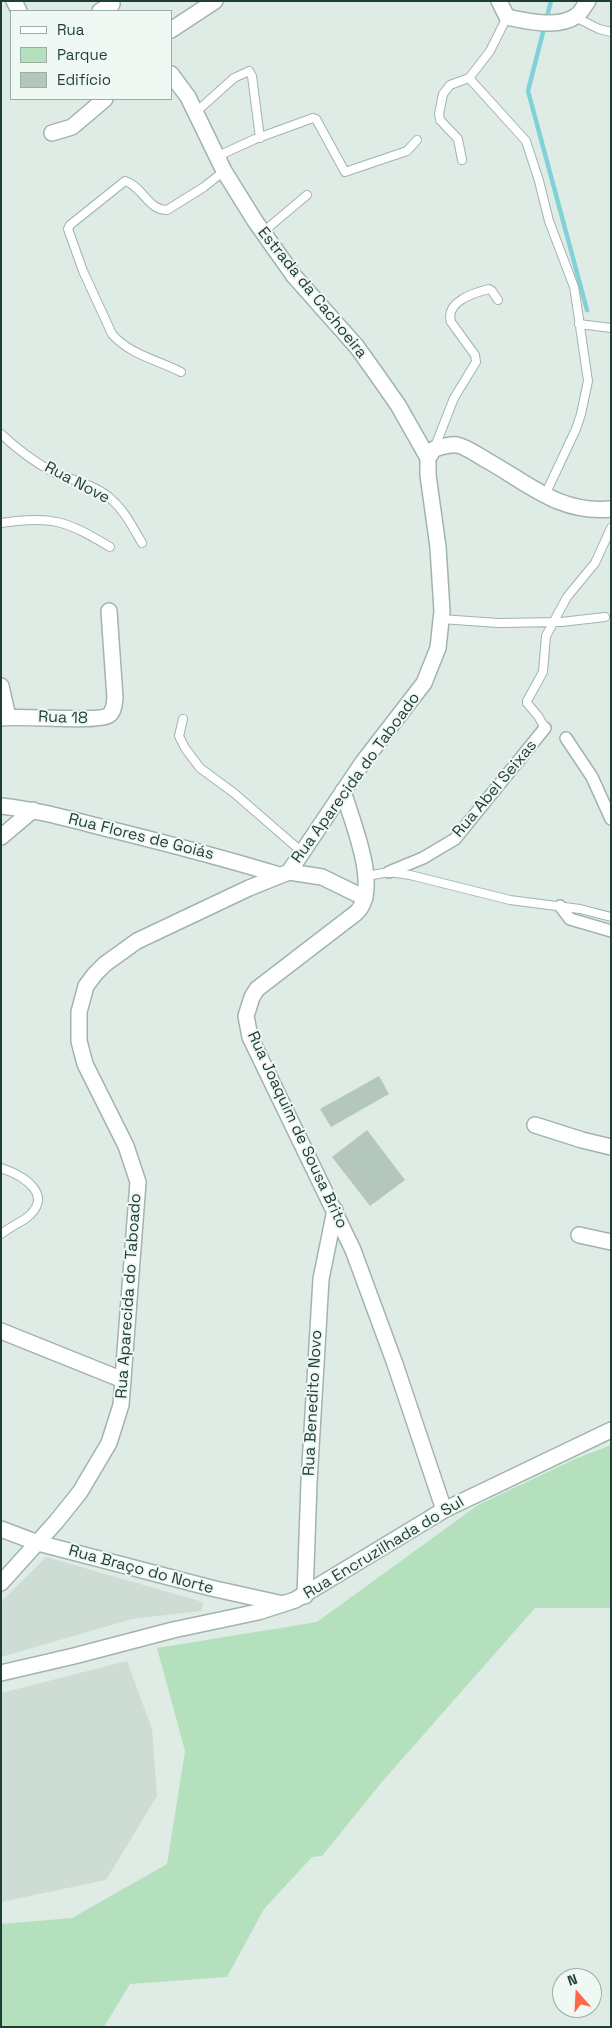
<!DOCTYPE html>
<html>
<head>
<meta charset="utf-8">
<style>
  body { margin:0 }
  #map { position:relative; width:612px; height:2028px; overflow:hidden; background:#dfece5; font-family:"Space Grotesk",sans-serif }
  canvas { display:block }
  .frame { position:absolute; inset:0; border:2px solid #1e3e33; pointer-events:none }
  .legend { position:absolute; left:10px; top:10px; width:162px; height:90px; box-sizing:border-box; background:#eff8f3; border:1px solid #9baea6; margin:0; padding:6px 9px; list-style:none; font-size:15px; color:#1e3e33 }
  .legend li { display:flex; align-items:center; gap:10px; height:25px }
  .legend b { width:25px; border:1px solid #9baea6 }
  .north { position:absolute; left:552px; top:1968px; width:50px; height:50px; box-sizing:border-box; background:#eff8f3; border:1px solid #9baea6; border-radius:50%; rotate:341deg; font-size:14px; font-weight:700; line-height:20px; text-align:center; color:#1e3e33 }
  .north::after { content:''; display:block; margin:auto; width:18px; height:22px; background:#ff674a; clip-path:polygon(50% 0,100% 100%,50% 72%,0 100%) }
</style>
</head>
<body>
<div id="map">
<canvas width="612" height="2028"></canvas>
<div class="frame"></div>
<ul class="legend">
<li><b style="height:6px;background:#fff"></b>Rua</li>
<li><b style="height:14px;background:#b5e0bd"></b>Parque</li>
<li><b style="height:14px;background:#b4c7be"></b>Edifício</li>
</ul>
<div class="north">N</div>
</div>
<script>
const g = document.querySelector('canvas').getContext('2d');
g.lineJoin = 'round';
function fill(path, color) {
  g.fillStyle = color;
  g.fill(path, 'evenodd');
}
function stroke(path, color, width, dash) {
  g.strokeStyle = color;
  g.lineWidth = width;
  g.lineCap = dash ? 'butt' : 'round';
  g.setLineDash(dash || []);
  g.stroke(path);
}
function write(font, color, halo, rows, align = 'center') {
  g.font = font + ' "Space Grotesk",sans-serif';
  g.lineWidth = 4;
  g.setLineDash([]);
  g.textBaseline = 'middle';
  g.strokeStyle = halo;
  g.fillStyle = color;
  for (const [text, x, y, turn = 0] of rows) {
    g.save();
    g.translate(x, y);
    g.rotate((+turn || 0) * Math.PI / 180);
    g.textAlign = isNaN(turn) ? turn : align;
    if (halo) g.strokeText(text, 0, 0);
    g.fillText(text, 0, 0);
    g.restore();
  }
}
fill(new Path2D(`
  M46,1557L203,1602L201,1611L132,1619L1,1657V1602Z
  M127,1661L152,1729L157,1796L106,1880L1,1902V1693Z`), '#cddcd4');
fill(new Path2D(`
  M611,1445V1608H535L381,1783L322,1856L312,1857L264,1909L227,1977L130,1984L104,2027H1V1924L72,1918L167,1864L185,1751L157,1648L317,1622L478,1505L575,1459Z`), '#b5e0bd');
stroke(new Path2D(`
  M551,1L528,91L587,310`), '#80d2d8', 4.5);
fill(new Path2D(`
  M379,1076L389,1094L331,1127L320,1109Z
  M367,1130L405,1180L370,1206L332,1157Z`), '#b4c7be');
const service = new Path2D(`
  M575,17L599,29L611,32
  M469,78L526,141L539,181L549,221L574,287L576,299L588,381L581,414L576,429L545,495
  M196,112L234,78L249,71L252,76L260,138
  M218,156L255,139L313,118L316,119L345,172L407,151L417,140
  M462,160L458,139L440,120L439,114L443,94L450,85L469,78L477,68L490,51L507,17
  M263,232L307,195
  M579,324L611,328
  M181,372C158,360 130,355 112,334L83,271L68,229L70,225L125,181C142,186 149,211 167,210L204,187L224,171
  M1,434C16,448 33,461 51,471C70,480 95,484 111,499C125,511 133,528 142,543
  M434,449L454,398L476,362L475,355L451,322C445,302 473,293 489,289L492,291L498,300
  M1,523C51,515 67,521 110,547
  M441,619L498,623L561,622L605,617
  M183,719L179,736L185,748L200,768L234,793L302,852
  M545,728L538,716L527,703V701L543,672L546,636L567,597L595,563L611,528
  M367,876L389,872L410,875L510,900L580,909L611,917
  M1,1168C25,1176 56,1196 25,1219C17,1224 9,1228 1,1234`);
const pedestrian = new Path2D(`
  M566,738L592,777L611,819
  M389,872L423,858L455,839L545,728
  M560,906L570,919L611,931`);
const minor = new Path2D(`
  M14,1L19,11
  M499,1L507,17C526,21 558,29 576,16C581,13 584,6 588,1
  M100,11L112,4
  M171,30L215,1
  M171,74L188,97L224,171L255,221L294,276L357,347L377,375L398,405L428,458
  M52,133L72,127L105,99
  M1,686L8,717
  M1,718C21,715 99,723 109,715C114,711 114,705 115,698L109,611
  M343,791C351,819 382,890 356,913L257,989L252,997L246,1016L250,1037L353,1250L395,1364L444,1510
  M1,806C40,810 76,821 113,830C169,844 224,858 279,875
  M1,837L33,810
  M289,872L322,877L365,898
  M535,1125L582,1140L611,1147
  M579,1235L611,1242
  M1,1331L123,1380
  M1,1529L38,1543L211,1588L283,1604
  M1,1583L56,1522L80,1492L109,1443L121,1405L138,1182L126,1146L85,1064L79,1041V1012L86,986L95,974L105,964L137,941L249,888L289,872L363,762L424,683L438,648L442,611L438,547L428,475V458L434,449C441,447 450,444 457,445C467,447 479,456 488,461C529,484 560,514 611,509
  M305,1596L309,1482L321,1279L335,1210`);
const tertiary = new Path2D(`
  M1,1673L74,1656L173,1630L258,1612L295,1600L444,1510L611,1430`);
stroke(service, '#a1b4ac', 10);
stroke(pedestrian, '#a1b4ac', 14);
stroke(minor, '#a1b4ac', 18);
stroke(tertiary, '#a1b4ac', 18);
stroke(service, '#fff', 8);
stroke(pedestrian, '#fff', 11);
stroke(minor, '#fff', 15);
stroke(tertiary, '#fff', 15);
write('16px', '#1e3e33', '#eff8f3', [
  ["Estrada da Cachoeira",312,293,51],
  ["Rua Nove",77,483,28],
  ["Rua 18",63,718,2],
  ["Rua Aparecida do Taboado",356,778,-54],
  ["Rua Abel Seixas",495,789,-50],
  ["Rua Flores de Goiás",141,837,14],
  ["Rua Joaquim de Sousa Brito",297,1130,65],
  ["Rua Aparecida do Taboado",129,1296,-86],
  ["Rua Benedito Novo",313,1403,-87],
  ["Rua Encruzilhada do Sul",384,1548,-31],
  ["Rua Braço do Norte",141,1570,15]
]);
</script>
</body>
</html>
